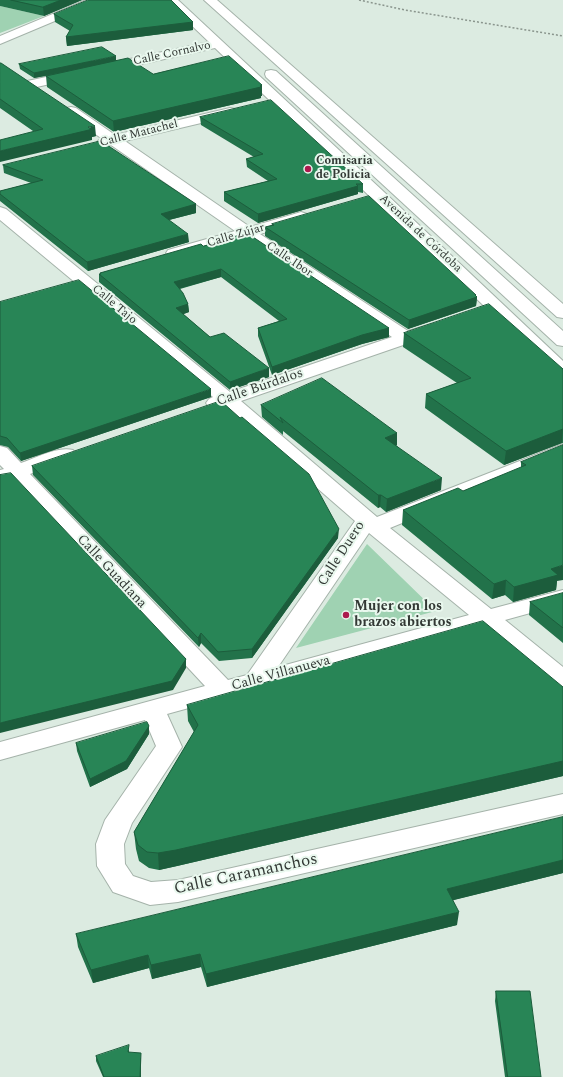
<!DOCTYPE html>
<html>
<head>
<meta charset="utf-8">
<style>
  body { margin:0 }
  canvas { display:block; background:#dcebe1 }
</style>
</head>
<body>
<canvas width="563" height="1077"></canvas>
<script>
const g = document.querySelector('canvas').getContext('2d');
g.lineJoin = 'round';
function fill(path, color) {
  g.fillStyle = color;
  g.fill(path, 'evenodd');
}
function stroke(path, color, width, dash) {
  g.strokeStyle = color;
  g.lineWidth = width;
  g.lineCap = dash ? 'butt' : 'round';
  g.setLineDash(dash || []);
  g.stroke(path);
}
function write(font, color, halo, rows, align = 'center') {
  g.font = font + ' Spectral,serif';
  g.lineWidth = 4;
  g.setLineDash([]);
  g.textBaseline = 'middle';
  g.strokeStyle = halo;
  g.fillStyle = color;
  for (const [text, x, y, turn = 0] of rows) {
    g.save();
    g.translate(x, y);
    g.rotate((+turn || 0) * Math.PI / 180);
    g.textAlign = isNaN(turn) ? turn : align;
    if (halo) g.strokeText(text, 0, 0);
    g.fillText(text, 0, 0);
    g.restore();
  }
}
fill(new Path2D(`
  M0,6L44,16L0,33Z
  M367,544L436,611L296,648Z`), '#9fd2b2');
const minor = new Path2D(`
  M86,0H102L100,2L0,44V36Z
  M165,0H178L384,192L563,361V377L556,375L215,48L32,88L27,87L25,84L27,81L32,80L209,42Z
  M204,0H217L563,304V318L557,317Z
  M271,70L276,71L563,331V346L557,345L266,77L265,74L266,71Z
  M71,107L76,108L115,135L230,108L235,109L237,112L235,115L125,141L250,227L301,212L307,214L309,217L307,220L260,234L408,331L432,324L438,325L441,329L438,333L241,401L377,517L563,444V457L390,528L491,609L563,590V604L505,620L563,667V688L554,686L483,627L167,714L182,747L132,823L124,844L125,864L133,876L151,882L178,880L563,794V814L178,902L150,905L113,892L97,866L96,844L105,820L156,746L145,720L0,760V742L205,686L13,480L0,483V470L4,469L0,465V446L7,448L21,463C36,458 57,446 73,450L76,454L73,458L30,474L228,680L247,675L355,521L224,407L216,409L209,407L206,403L209,399L213,397L0,220V207L6,209L230,392L392,337L245,238L174,258L168,256L166,253L168,250L235,231L111,145L104,146L99,145L97,142L101,138L66,114L64,111L66,108ZM369,533L469,615L278,667Z`);
stroke(minor, '#a5b3aa', 2);
stroke(new Path2D(`
  M359,0L405,10L563,36`), '#8a958d', 1.5, [2, 2]);
fill(minor, '#fff');
fill(new Path2D(`
  M0,0H82L44,16L0,6Z
  M54,14L193,22V30L67,46L66,37L70,31L55,22Z
  M116,60L153,74L262,85V96H261V98L114,132L47,87L46,76L34,78L20,69L19,64Z
  M0,63L96,136L92,137V140H90L33,131L0,108Z
  M200,117L363,184V193L358,192V194L258,223L224,201V192L268,181L247,167L246,159L254,157L201,125Z
  M3,165L196,204V213L169,220L189,242L88,271L0,201V191L31,183L4,173Z
  M272,224L476,296L477,297L476,306L408,329L265,236V227L272,225Z
  M203,246L389,328V337L362,344L272,375L258,336V328L279,321L221,277L180,289L188,304L189,312L183,314L210,337L269,377L230,390L99,282V274H100V273Z
  M0,302L211,397L21,461L8,447L0,445Z
  M404,333L563,369V443H562L504,465L425,408L426,394L457,383L403,347Z
  M261,405L397,433V445H396L441,490L386,512L380,507L378,508L283,431V435L262,417Z
  M563,445L557,581L556,590L513,602L505,595L492,599L402,525L403,510L463,491L521,468V462Z
  M32,466L338,538L252,658L219,661L201,643L199,647L33,475Z
  M563,593V643L529,615L530,602Z
  M563,687V776L177,866L159,870L149,868L139,861L136,849L134,832L194,732L188,721L187,705Z
  M149,734L127,769L90,787L77,751L76,743Z
  M563,817V873L453,900L457,925L207,987L201,967L152,979L149,968L93,983L78,947L76,934Z
  M496,991L541,1077H505L495,1001Z
  M129,1050V1052L141,1058V1077H103L96,1061V1056Z`), '#22724a');
fill(new Path2D(`
  M61,0H82L44,16L43,7Z
  M193,22V30L67,46L66,37Z
  M116,56V61L34,78V73Z
  M262,85V96H261V98L114,132L113,121Z
  M95,126L96,136L92,137V140L0,162V151Z
  M358,186V194L258,223V214Z
  M196,204V213L161,222V214Z
  M188,234L189,242L88,271L87,262Z
  M221,269V277L174,290V282Z
  M476,295V297H477L476,306L408,329L409,320Z
  M188,304L189,312L176,317V308Z
  M389,328V337L362,344L272,375V367L362,335Z
  M269,368V377L230,390V382Z
  M211,389V397L21,461L20,453Z
  M563,429L562,443L504,465L506,451Z
  M397,433V445L385,450V438Z
  M442,478L441,490L386,512L387,499Z
  M378,495H381L380,507L378,508Z
  M339,529L338,538L252,658V649Z
  M563,565V580L557,581L556,590L513,602L514,587L551,569Z
  M506,580L505,595L492,599L494,584Z
  M201,633V643L199,647L198,638Z
  M186,659V668L173,690L0,733V723Z
  M149,726V734L127,769L90,787V779Z
  M563,761V776L177,866L159,870L158,853Z
  M563,860V873L446,902L447,889Z
  M459,912L457,925L207,987L206,974Z
  M200,954L201,967L152,979L151,965Z
  M148,955L149,968L93,983L91,970Z
  M141,1053V1077H140Z`), '#1c5d3c');
const building = new Path2D(`
  M11,0H61L43,7Z
  M88,0H171L193,22L66,37L73,25L54,14Z
  M102,47L116,56L34,73L19,64Z
  M229,56L262,85L260,86L261,87L113,121L46,76L128,58L153,74Z
  M0,63H1L95,126L88,127L91,129L89,130L0,151V140L43,129L0,99Z
  M271,100L363,184H356L358,186L258,214L224,192L277,179L246,159L263,154L200,117Z
  M101,141L196,204L161,214L188,234L87,262L0,194V191L43,180L3,165Z
  M369,196L476,295H475L477,297L409,320L265,227L274,225L272,224Z
  M247,233L389,328L362,335L272,367L258,328L287,319L221,269L174,282L183,293L188,304L176,308L210,337L224,333L269,368L230,382L99,274H101L100,273L201,244L203,246Z
  M79,280L211,389L20,453L7,438L0,436V302Z
  M489,304L563,369V429L506,451L426,394L471,378L404,333Z
  M322,378L397,433L385,438L442,478L387,499L381,495H378L280,417L283,423L261,405Z
  M221,401L240,418L242,417L309,474L339,529L252,649L218,652L201,633L198,638L32,466Z
  M563,445V565L551,569L558,575L514,587L506,580L494,584L403,510L458,488L463,491L526,465L521,462Z
  M11,473L186,659L172,681L0,723V475Z
  M563,593V628L530,602Z
  M483,621L563,687V761L176,850L158,853L147,852L138,845L134,832L198,725L187,705Z
  M147,722L149,726L126,761L90,779L76,743Z
  M563,817V860L447,889L459,912L206,974L200,954L151,965L148,955L91,970L76,934Z
  M496,991H530L541,1077H508Z
  M129,1045L128,1052L141,1053L140,1077H104L96,1056Z`);
fill(building, '#288556');
stroke(building, '#1c5d3c', 1);
for (const [x, y, r, color] of [
  [308,169,4,"#ac1a4e"],
  [346,615,4,"#ac1a4e"]
]) {
  const dot = new Path2D();
  dot.arc(x, y, r, 0, 2 * Math.PI);
  g.fillStyle = color;
  g.fill(dot);
  stroke(dot, '#e9f8ee', 1.5);
}
write('12px', '#323834', '#e9f8ee', [
  ["Calle Cornalvo",172,54,-12],
  ["Calle Matachel",139,134,-14],
  ["Avenida de Córdoba",420,234,43],
  ["Calle Zújar",236,236,-16],
  ["Calle Ibor",289,260,34],
  ["Calle Tajo",114,305,40]
]);
write('bold 12px', '#323834', '#e9f8ee', [
  ["Comisaria",316,162],
  ["de Policia",316,176]
], 'left');
write('14px', '#323834', '#e9f8ee', [
  ["Calle Búrdalos",260,388,-19],
  ["Calle Duero",342,554,-57],
  ["Calle Guadiana",111,572,47],
  ["Calle Villanueva",281,674,-15]
]);
write('bold 14px', '#323834', '#e9f8ee', [
  ["Mujer con los",354,607],
  ["brazos abiertos",354,623]
], 'left');
write('17px', '#323834', '#e9f8ee', [
  ["Calle Caramanchos",246,875,-12]
]);
</script>
</body>
</html>
